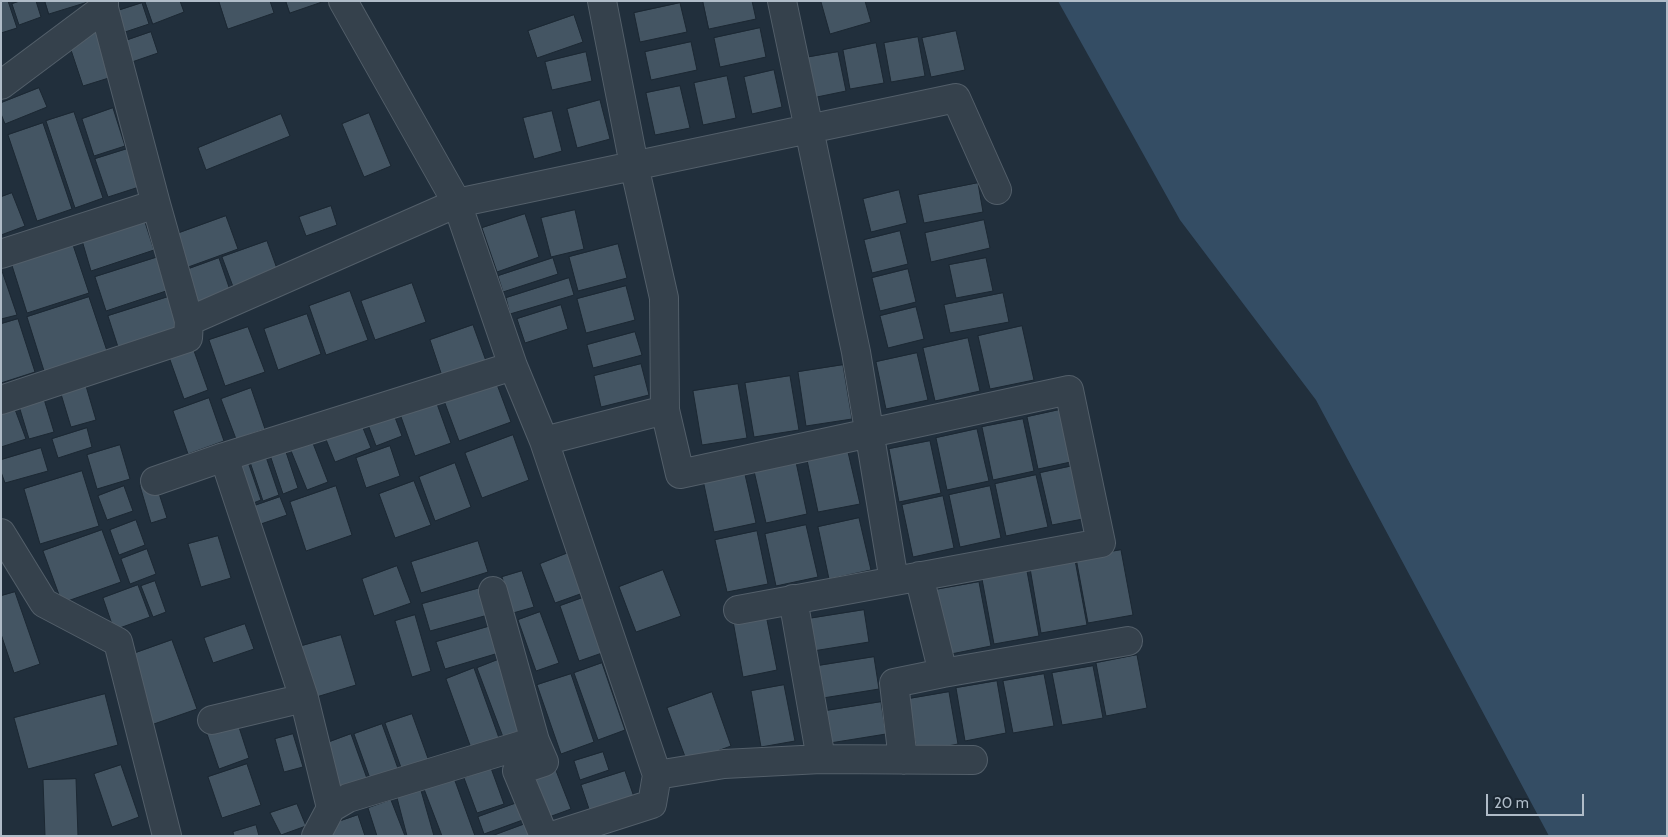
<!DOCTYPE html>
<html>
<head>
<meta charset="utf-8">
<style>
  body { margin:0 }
  #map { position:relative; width:1668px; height:837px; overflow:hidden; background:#212f3c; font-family:Cabin,sans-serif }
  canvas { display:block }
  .frame { position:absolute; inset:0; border:2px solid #b0bcc8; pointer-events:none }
  .scale { position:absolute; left:1486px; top:794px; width:98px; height:22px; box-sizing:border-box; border:2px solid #b0bcc8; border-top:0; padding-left:6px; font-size:15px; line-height:18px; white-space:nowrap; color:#b0bcc8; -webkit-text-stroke:4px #1a2631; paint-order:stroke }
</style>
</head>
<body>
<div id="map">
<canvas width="1668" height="837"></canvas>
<div class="frame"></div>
<div class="scale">20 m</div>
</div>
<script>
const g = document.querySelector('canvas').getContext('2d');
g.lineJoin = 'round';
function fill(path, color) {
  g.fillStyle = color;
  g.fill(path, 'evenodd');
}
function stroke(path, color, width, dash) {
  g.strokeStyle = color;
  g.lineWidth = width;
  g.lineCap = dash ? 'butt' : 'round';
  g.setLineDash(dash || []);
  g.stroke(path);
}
fill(new Path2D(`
  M1058,1H1667V836H1549L1316,400L1180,220Z`), '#344d64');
const building = new Path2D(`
  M1,1H8L17,28L1,33Z
  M20,1H36L41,17L19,25L12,4Z
  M45,1H88V2L49,14Z
  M145,1H180L184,12L153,24Z
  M219,1H270L274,13L228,29Z
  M286,1H325L290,13Z
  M703,1H752L756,19L709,29Z
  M823,1H865L871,22L830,34L821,2Z
  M142,3L149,24L122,33L114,12Z
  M680,3L687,32L640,42L634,13Z
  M574,15L583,42L537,58L528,31Z
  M760,28L766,57L720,67L714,38Z
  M96,31L112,77L83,86L68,41Z
  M956,31L965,70L931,77L922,38Z
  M151,32L158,53L129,63L122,42Z
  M918,37L925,76L891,82L884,43Z
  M691,42L697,70L651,80L645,52Z
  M876,43L884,83L850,89L843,50Z
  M586,52L592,81L552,90L545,62Z
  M838,52L846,91L812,98L804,58Z
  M774,70L782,107L752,114L744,77Z
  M727,76L736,118L703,125L694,83Z
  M680,86L690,128L655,135L646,93Z
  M39,88L47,107L5,124L1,114V103Z
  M600,100L610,139L577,148L567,109Z
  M113,108L125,146L94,156L82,119Z
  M552,111L562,151L534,159L523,118Z
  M74,112L103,198L75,208L46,121Z
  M369,113L391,166L364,177L342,124Z
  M281,114L290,136L206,170L198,148Z
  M43,123L72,209L37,221L8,135Z
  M127,149L139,187L108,197L95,159Z
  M978,183L983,212L924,223L918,195Z
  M899,190L907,223L871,232L863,199Z
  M12,193L25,226L1,235V197Z
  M331,206L337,225L306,236L299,217Z
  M575,210L584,249L551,257L541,218Z
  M525,214L539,257L497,272L482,228Z
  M143,216L154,250L91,271L81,237Z
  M226,216L238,249L180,270L168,237Z
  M984,220L990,248L931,262L925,233Z
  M900,231L908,264L872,273L864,240Z
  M70,236L89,293L27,313L9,256Z
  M267,241L280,277L235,292L222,257Z
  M618,244L627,278L578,291L569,257Z
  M158,257L169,290L106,311L95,277Z
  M219,258L231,293L195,305L183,271Z
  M553,258L558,274L503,292L498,276Z
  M986,258L993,291L956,298L949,265Z
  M1,268L17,315L1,319Z
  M908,269L916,302L880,311L872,278Z
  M569,278L574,295L510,314L506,298Z
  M412,283L426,322L375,340L361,301Z
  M626,286L635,320L586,333L577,299Z
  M350,291L368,340L326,355L309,306Z
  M1003,293L1009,322L950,333L944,305Z
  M171,296L182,330L119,350L108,316Z
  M89,297L108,354L45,374L27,317Z
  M561,305L568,329L525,343L517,319Z
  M916,307L924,339L888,348L880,316Z
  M307,314L321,354L278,370L264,329Z
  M18,319L35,372L1,383V324Z
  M473,325L486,361L442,376L430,340Z
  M1022,326L1034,380L990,389L978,336Z
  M248,327L265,372L225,386L209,340Z
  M635,332L642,355L593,368L587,345Z
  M968,338L980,391L935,401L923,348Z
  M193,348L208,390L184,399L169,357Z
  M917,353L928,400L886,409L876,362Z
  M641,364L649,395L601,407L594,376Z
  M843,365L852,419L806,426L798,372Z
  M790,376L799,430L754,437L745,383Z
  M495,379L511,422L459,441L443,398Z
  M738,384L747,438L702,445L693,391Z
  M86,386L96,420L71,427L61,394Z
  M251,388L265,429L236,439L221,399Z
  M209,398L224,441L188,454L173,411Z
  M44,399L54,432L29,439L19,406Z
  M436,401L451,443L415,456L400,414Z
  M13,404L26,439L1,447V409Z
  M1068,408L1080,460L1038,469L1027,417Z
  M393,412L402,436L376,446L367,422Z
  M359,418L371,448L335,462L323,432Z
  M1023,419L1034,471L993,480L982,427Z
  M87,428L92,447L58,458L52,439Z
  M977,429L989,481L947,490L936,438Z
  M309,433L328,482L307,490L287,441Z
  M513,435L529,480L482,498L465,453Z
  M930,441L941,493L899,502L889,449Z
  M283,443L298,488L283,494L268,449Z
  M120,445L130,479L97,489L87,455Z
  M390,446L400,476L366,488L356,458Z
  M41,448L48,471L5,483L1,472V460Z
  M264,451L279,495L263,501L248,456Z
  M848,452L860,504L818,512L807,460Z
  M246,456L261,500L243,507L228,463Z
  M796,462L807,514L766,523L754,471Z
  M455,463L471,507L435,521L419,477Z
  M1082,464L1093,517L1052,525L1040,473Z
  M744,470L756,523L714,532L703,480Z
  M82,471L99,526L40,544L24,489Z
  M1036,475L1048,527L1006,536L995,484Z
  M155,481L167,518L151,523L140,486Z
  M414,481L431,525L395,538L379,494Z
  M124,486L133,511L107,520L98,496Z
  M336,486L352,535L306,551L290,502Z
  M990,486L1001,538L960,547L949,495Z
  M943,496L954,548L913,557L902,505Z
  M280,497L287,515L258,525L251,507Z
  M859,518L871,570L829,579L818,527Z
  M136,520L145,545L119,555L110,530Z
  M806,525L818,577L776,586L765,534Z
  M102,530L121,582L62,603L43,551Z
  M757,531L768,584L727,592L715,540Z
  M218,536L231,578L201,587L188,544Z
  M478,541L488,572L421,593L411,562Z
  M147,549L156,574L130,584L121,559Z
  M1121,550L1133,615L1088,623L1076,558Z
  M568,553L583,593L555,603L540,564Z
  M1075,560L1087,625L1041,633L1030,568Z
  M397,566L411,603L374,616L362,579Z
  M663,570L681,616L636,632L619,587Z
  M522,571L534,607L513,613L502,577Z
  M1027,571L1039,636L994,644L982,579Z
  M155,581L166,612L153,617L141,586Z
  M979,582L991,646L946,655L934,590Z
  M138,585L150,617L114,630L103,598Z
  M480,588L488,615L430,631L422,604Z
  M15,592L40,664L14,673L1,634V596Z
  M585,597L605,652L579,661L560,606Z
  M864,610L869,642L813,651L807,619Z
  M540,612L559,663L536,671L518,620Z
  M415,615L431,671L412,677L395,621Z
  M766,615L777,670L743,677L733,621Z
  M245,624L254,649L213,663L204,638Z
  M494,625L502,652L445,669L436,642Z
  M341,635L356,685L313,698L298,647Z
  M172,640L197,709L151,725L127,656Z
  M1137,655L1147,708L1106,716L1096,663Z
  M505,657L531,727L503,737L477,668Z
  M874,657L879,689L823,698L817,666Z
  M602,663L625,730L598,740L574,673Z
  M1093,666L1103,718L1062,725L1052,673Z
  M474,668L499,738L471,748L446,679Z
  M571,674L594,742L561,754L537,685Z
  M1044,674L1054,726L1013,733L1003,681Z
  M997,681L1006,733L965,741L956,688Z
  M784,685L795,741L761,747L751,691Z
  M712,692L731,746L687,762L667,708Z
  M949,692L958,744L917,752L908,699Z
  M105,694L118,745L28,769L14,718Z
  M881,702L886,734L830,743L825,711Z
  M412,714L430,764L403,773L385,723Z
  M237,721L249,758L219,769L206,731Z
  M382,724L400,774L372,784L354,734Z
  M293,734L303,767L284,772L275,739Z
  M351,734L369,784L343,794L324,744Z
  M603,752L609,770L580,780L574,761Z
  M247,764L261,805L222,818L208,777Z
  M121,765L139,817L112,827L94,774Z
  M491,768L504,804L477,813L464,778Z
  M555,768L571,809L549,817L533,776Z
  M625,771L634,797L590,812L581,785Z
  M454,778L475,836H442L424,789Z
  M76,779L78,836H45L43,780Z
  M420,787L434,836H407L396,794Z
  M391,800L405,836H377L368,808Z
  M525,800L531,817L484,834L478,817Z
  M297,804L306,826L281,835L270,813Z
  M358,815L365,836H333L329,825Z
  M525,824L530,836H492Z
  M256,825L259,836H234L233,832Z`);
fill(building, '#445563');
stroke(building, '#1c2833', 1);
const minor = new Path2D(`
  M343,1L457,203L513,366L544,441L657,775L652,804L552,836
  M602,1L634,165L664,298L665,410L680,474L1069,390L1101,543L738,610
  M782,1L856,352L894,581
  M1,85L104,8V1
  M1,254L156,204
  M189,321L457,203L956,98L997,190
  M1,400L188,338L189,321L156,204L104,8
  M544,441L665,410
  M224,457L304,698L331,808
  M155,481L224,457L513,366
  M1,533L44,603L118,642L167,836
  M919,576L943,673
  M493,591L535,741L544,762L517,771L544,836
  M793,599L821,759
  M212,720L304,698
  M903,760L894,683L943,673L1128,641
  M657,775L724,764L821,759L973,760
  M316,836L331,808L348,798L535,741`);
stroke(minor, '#535f6a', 30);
stroke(minor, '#35414c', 28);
</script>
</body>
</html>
